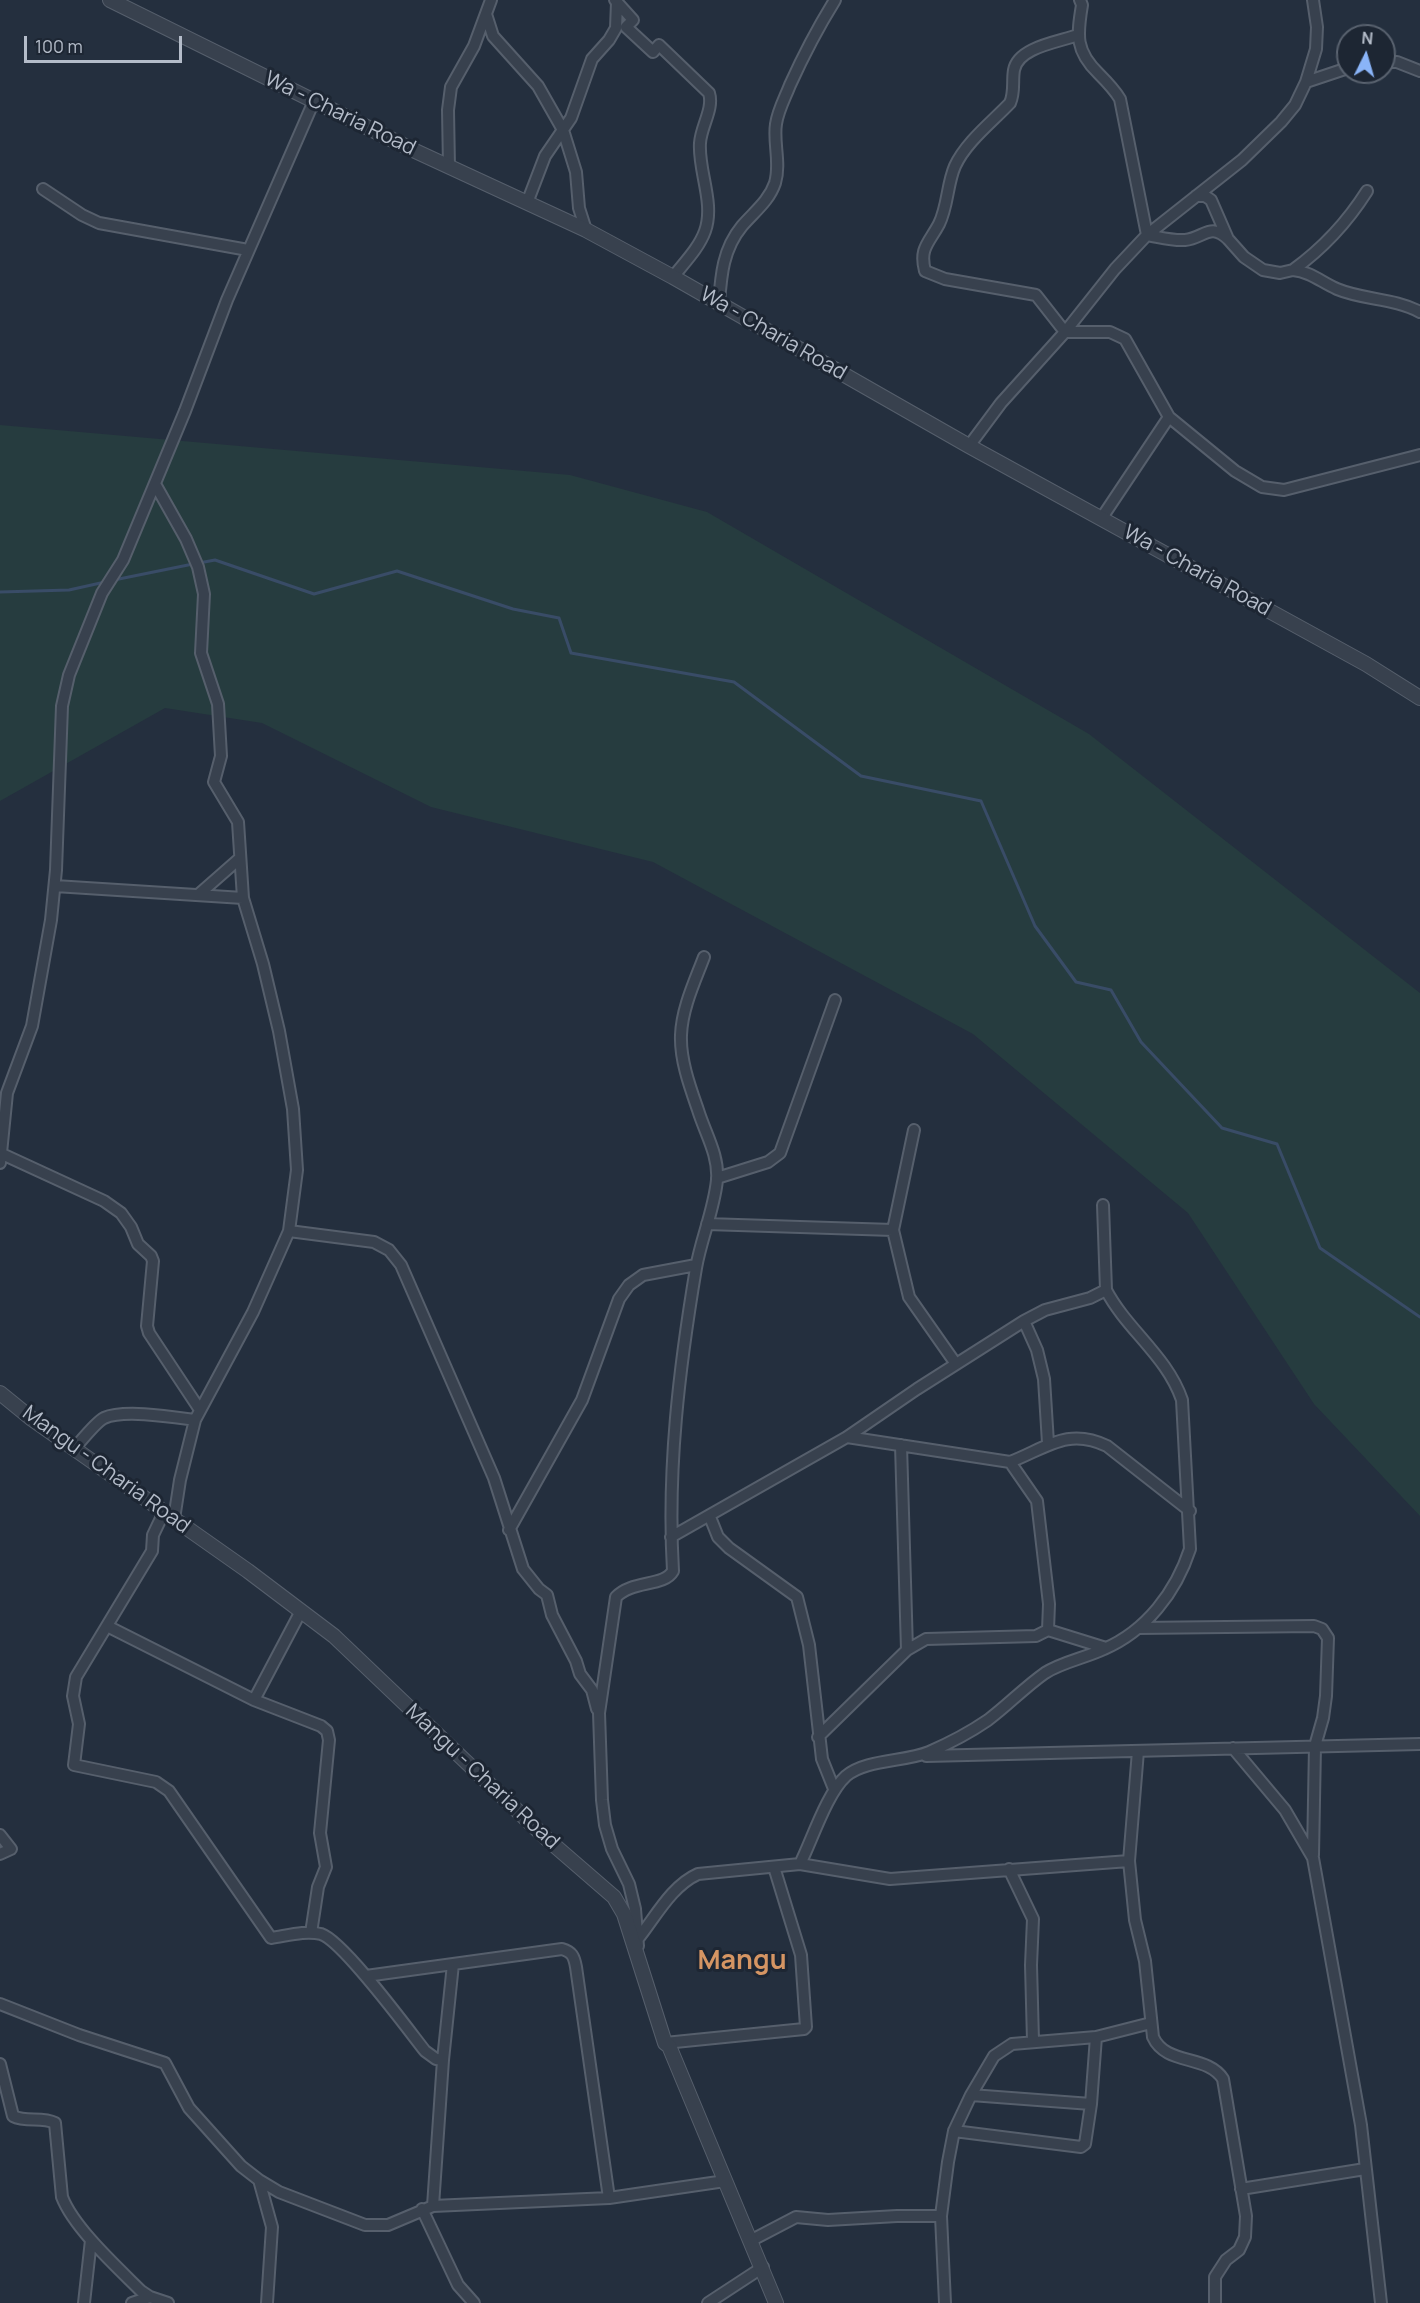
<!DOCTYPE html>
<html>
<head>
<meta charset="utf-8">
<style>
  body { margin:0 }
  #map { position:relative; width:1420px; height:2303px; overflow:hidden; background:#242f3e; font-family:Manrope,sans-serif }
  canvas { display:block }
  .north { position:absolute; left:1336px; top:24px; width:60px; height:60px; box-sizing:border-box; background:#1d2633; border:2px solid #59626f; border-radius:50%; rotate:5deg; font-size:16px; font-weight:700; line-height:24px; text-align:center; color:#b4bcc9 }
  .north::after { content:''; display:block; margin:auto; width:21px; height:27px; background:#8ab4f8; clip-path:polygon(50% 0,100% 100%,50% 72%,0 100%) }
  .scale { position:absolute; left:24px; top:36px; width:158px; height:27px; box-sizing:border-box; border:3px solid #b4bcc9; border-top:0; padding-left:8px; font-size:18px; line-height:21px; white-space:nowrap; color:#b4bcc9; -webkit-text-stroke:4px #1d2633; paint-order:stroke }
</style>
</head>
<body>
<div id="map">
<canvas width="1420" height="2303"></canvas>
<div class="north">N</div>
<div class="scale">100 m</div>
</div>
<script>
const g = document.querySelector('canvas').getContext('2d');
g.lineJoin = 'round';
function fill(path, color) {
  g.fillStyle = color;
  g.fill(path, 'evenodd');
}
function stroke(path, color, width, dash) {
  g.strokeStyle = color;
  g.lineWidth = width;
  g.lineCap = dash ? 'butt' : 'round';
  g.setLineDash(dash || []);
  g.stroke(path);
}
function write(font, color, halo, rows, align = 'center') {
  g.font = font + ' Manrope,sans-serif';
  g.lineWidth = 6;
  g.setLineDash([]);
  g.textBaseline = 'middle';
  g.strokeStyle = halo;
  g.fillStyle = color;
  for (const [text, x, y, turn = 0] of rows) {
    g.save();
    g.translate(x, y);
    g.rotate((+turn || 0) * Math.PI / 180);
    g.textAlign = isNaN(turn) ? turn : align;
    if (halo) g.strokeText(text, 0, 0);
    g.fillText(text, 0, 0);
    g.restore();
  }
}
fill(new Path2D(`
  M0,425L570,475L707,512L1089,734L1420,993V1516L1314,1404L1188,1213L973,1034L653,862L431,807L262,723L165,708L0,801Z`), '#263c3f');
stroke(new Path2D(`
  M199,563L215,560L314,594L397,571L513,609L559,618L571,653L734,682L861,776L981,801L1035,926L1076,982L1111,990L1141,1042L1222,1128L1277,1144L1320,1248L1420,1317
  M114,580L193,564
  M0,592L69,590L105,582`), '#394c67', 3);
const minor = new Path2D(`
  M615,0L633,20L626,27L653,52L659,45L709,93C714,109 701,126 700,143C698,171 715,203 705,231C699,248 684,263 673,277
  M1080,0L1082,5C1077,35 1075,51 1099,74C1107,82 1114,89 1120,99L1147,235C1159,237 1173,241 1185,240C1204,238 1210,222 1228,239
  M486,14L493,36L538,86L563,130L576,172L579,208L586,230
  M1078,35C1059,42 1018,47 1014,70C1012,81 1015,92 1010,103C992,122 966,142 955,166C947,184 948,206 939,224C929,243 919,248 925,271L945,279L1036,295L1065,332H1110L1125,339L1169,417L1235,471L1262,487L1284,490L1420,455
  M1384,62H1397L1420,71
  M1306,82L1348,68
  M449,167L448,110L451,87L474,46L491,0
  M43,189L82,215L99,223L248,250
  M1367,191C1348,221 1322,249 1293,270C1311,272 1321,282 1337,289C1363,300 1394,298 1420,312
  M1196,196H1205L1211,200L1228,239L1244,257L1263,270L1280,273L1293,270
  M527,203L545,156L571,118L592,59L609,40L616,28L617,2
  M719,303C721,275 723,249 742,226C754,212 769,201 775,183C781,163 773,143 776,124C778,110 785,98 790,85C804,54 817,29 835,0
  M969,446L1001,403L1065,332L1115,269L1147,235L1242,160L1281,122L1295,105L1306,82L1316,49L1317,27L1313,0
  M155,484L186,539L198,567L204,594L201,653L218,704L221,756L214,782L238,822L243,898L263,964L279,1031L293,1109L297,1170L289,1231L253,1312L195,1420L180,1480L174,1519
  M1101,519L1169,417
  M55,886L243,898
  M198,895L239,859
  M0,1153L104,1201L121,1213L131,1227L138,1244L151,1256L153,1261L147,1326L149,1333L200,1410
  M0,1163L7,1093L32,1026L51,920L56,870L62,706L69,675L102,593L123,560L185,411L227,300L314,101
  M717,1178L768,1162L780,1153L835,1000
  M707,1224L893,1230L914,1130
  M893,1230L909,1297L956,1364
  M289,1231L374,1242L389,1250L401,1265L494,1478L523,1569L539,1589L547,1595L552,1615L576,1661L580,1674L592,1690L597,1709
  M1024,1321L1037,1350L1044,1379L1048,1443
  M847,1437L1010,1462C1046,1448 1068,1427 1107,1446L1190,1511
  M901,1445L907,1650
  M74,1449C81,1441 96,1422 104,1418C124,1409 173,1417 195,1420
  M1010,1462L1037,1501L1049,1604L1048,1630
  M164,1512L153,1535L152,1551L76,1677L73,1696L79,1724L74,1765L156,1782L169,1791L271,1938C286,1936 305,1930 321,1934C343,1941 407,2028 425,2051L436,2059L443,2060
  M710,1517L718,1537L729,1548L797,1597L809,1645L822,1759L834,1789
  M509,1530L582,1400L619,1299L629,1285L643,1275L696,1265
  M671,1537L847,1437L917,1389L1024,1321L1045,1310L1090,1298L1106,1290L1103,1205
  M107,1626L254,1700L321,1726L327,1731L329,1740L320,1833L326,1867L318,1887L311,1933
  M1138,1628L1314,1626L1322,1629L1328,1638L1326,1696L1323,1718L1315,1746L1313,1855
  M254,1700L301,1611
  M818,1737L907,1650L926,1639L1036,1636L1048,1630L1106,1648
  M1233,1748L1285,1810L1313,1858L1361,2125L1381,2303
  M1138,1751L1129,1861L1135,1920L1145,1961L1153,2037C1166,2066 1207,2054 1223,2079L1246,2216L1245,2237L1239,2250L1226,2260L1215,2277V2303
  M926,1756L1420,1744
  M0,1835L11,1849L0,1854
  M800,1864C812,1840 827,1793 846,1776C866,1759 905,1762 929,1752C950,1743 969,1733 988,1720C1008,1705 1025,1687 1045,1673C1062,1662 1085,1658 1104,1649C1146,1631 1176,1592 1190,1549L1182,1400C1167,1356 1127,1330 1106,1290
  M1009,1869L1033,1919L1031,1965L1033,2041
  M637,1940C655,1918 671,1886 698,1874L800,1864L890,1879L1129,1861
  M638,1946L635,1909L629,1884L612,1849L605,1825L602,1800L599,1713L616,1597C632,1580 664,1587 673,1571C667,1469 679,1369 696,1268C701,1239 714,1210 717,1180C719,1155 705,1133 698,1110C690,1087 680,1060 681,1035C682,1008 695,981 704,957
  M366,1976L562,1949C572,1952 574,1956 576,1967L609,2198
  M0,2004L79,2035L165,2063L189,2108L241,2166L259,2180L279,2192L365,2225H388L433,2206L609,2198L725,2181
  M665,2043L804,2029L806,2027L801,1955L774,1867
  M0,2064L13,2116C26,2123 42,2116 55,2123L62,2197C74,2228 117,2267 141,2291L150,2297L168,2303
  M971,2095L1091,2104
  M954,2131L1081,2147L1085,2144L1091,2104L1096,2037
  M259,2180L272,2227L267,2303
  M1241,2189L1365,2169
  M433,2206L443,2060L453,1964
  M422,2209L458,2285L474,2303
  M752,2240L796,2217L828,2220L897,2216H941
  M84,2303L91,2240
  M132,2303L150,2297
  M708,2303L763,2267
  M945,2303L941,2216L948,2162L954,2131L971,2095L994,2056L1012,2044L1096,2037L1151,2023`);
const tertiary = new Path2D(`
  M110,0L413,150L586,230L673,277L969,446L1366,664L1420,698
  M0,1393L32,1419L248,1571L334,1636L547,1839L614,1897L624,1914L665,2043L669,2046L776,2303`);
stroke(minor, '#565f6c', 14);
stroke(tertiary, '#565f6c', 16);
stroke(minor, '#38414e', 10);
stroke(tertiary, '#38414e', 14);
write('21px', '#b4bcc9', '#1d2633', [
  ["Wa - Charia Road",340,114,26],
  ["Wa - Charia Road",773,334,30],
  ["Wa - Charia Road",1197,571,29],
  ["Mangu - Charia Road",106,1470,36],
  ["Mangu - Charia Road",482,1777,43]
]);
write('bold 27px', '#d59563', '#1d2633', [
  ["Mangu",742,1961]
]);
</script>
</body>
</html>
